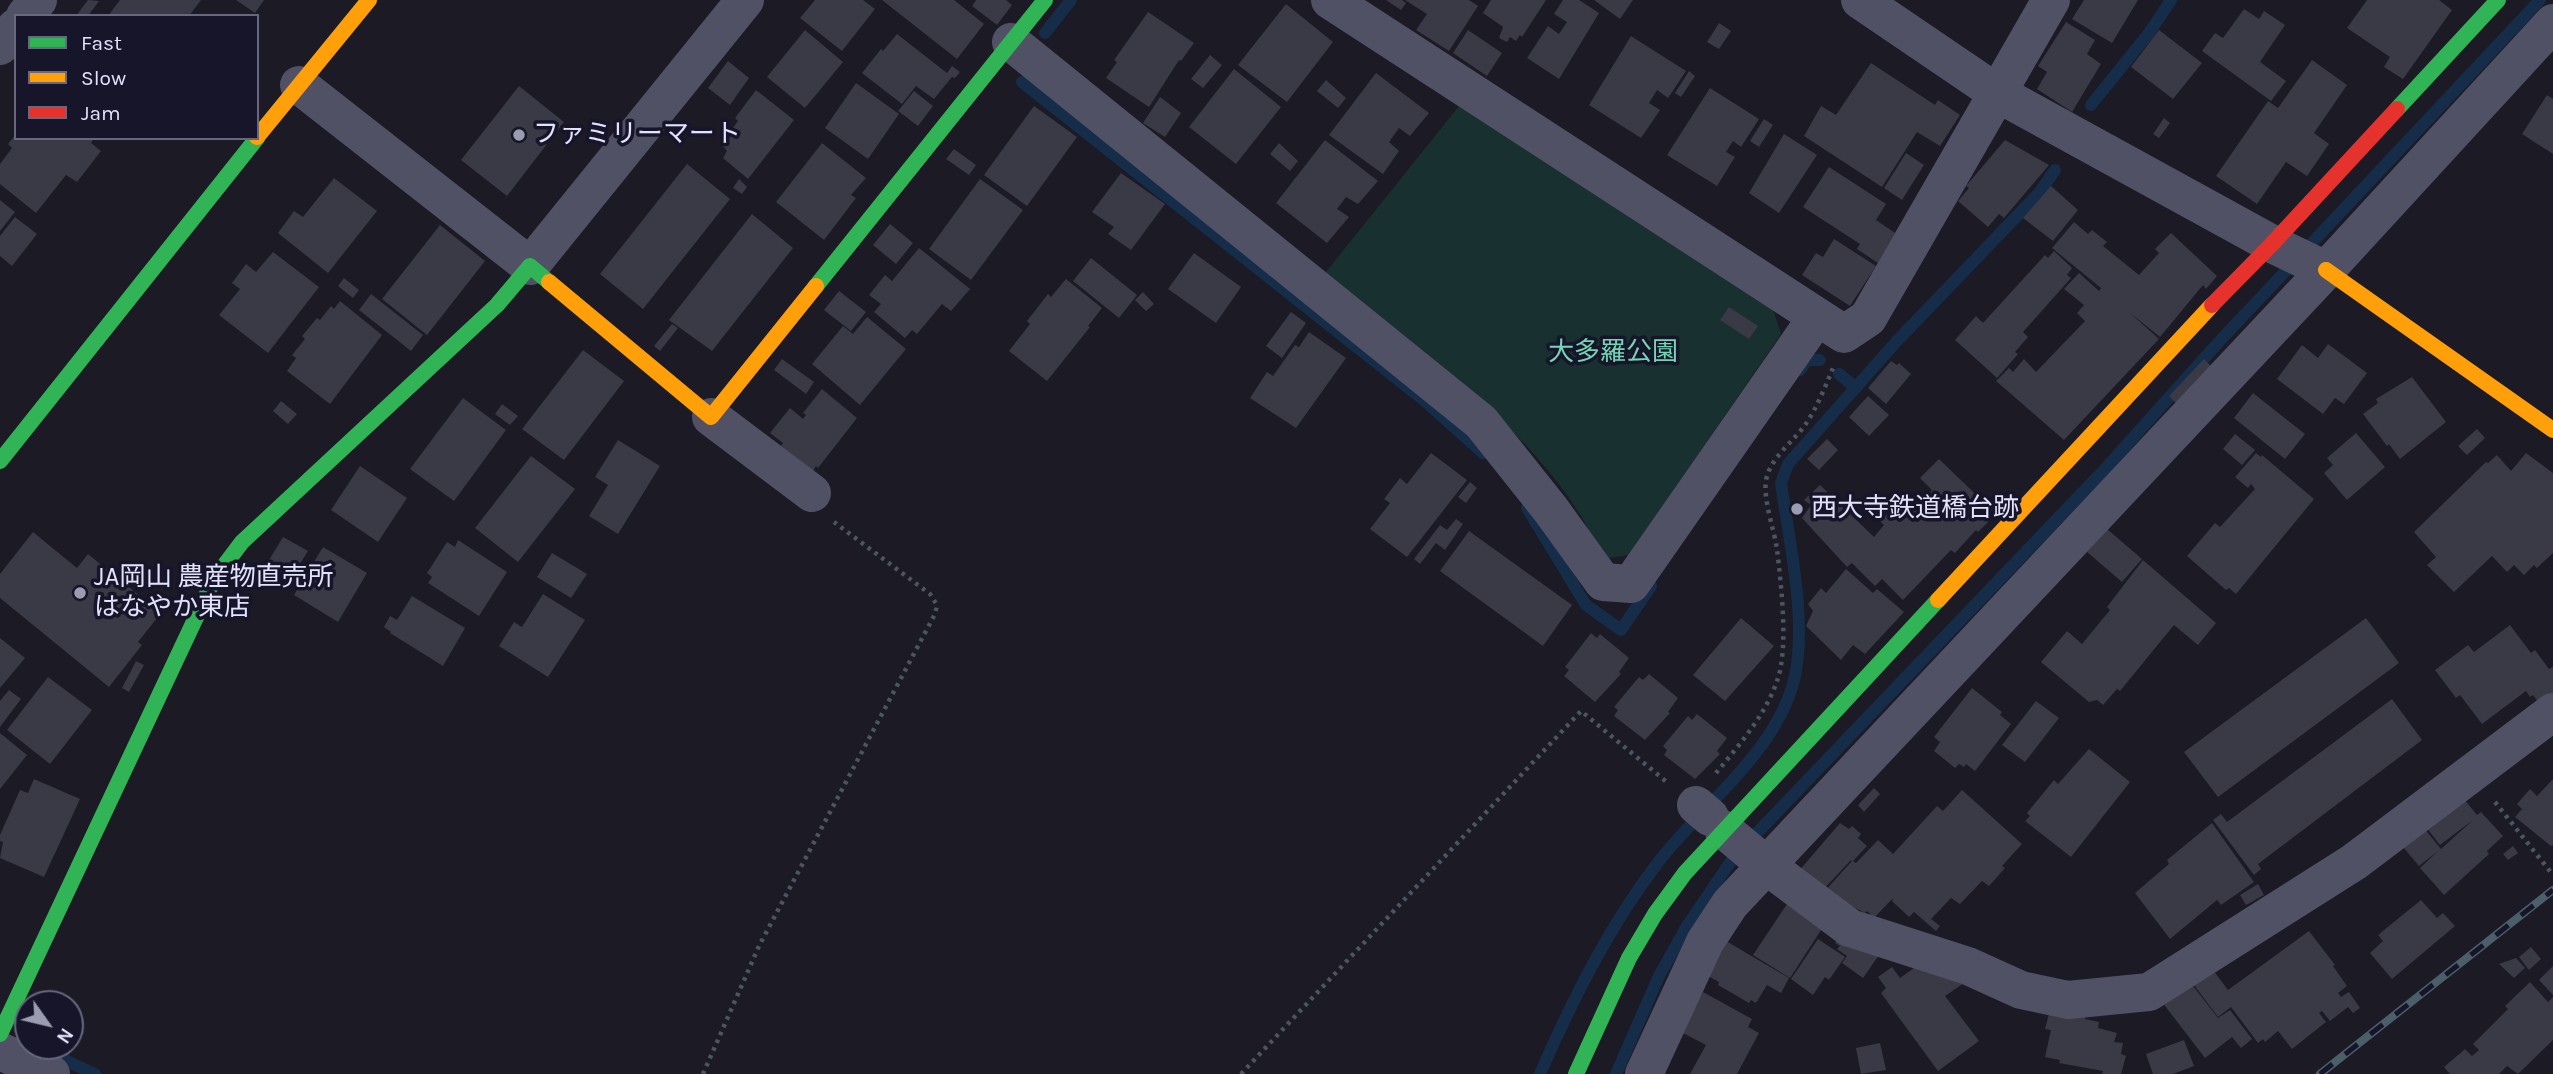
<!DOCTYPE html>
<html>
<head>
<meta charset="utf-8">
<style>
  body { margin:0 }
  #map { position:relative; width:2553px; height:1074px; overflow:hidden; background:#1b1a25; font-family:Karla,sans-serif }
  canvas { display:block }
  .legend { position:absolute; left:14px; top:14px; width:245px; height:126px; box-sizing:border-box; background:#17152a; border:2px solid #68677e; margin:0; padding:9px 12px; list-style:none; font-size:21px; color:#e2e2fb }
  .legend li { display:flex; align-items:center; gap:14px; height:35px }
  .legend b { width:35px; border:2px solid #68677e }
  .north { position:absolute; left:14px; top:990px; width:70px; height:70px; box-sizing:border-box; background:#17152a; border:2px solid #68677e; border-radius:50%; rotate:124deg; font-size:19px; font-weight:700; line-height:28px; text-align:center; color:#e2e2fb }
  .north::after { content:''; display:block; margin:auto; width:24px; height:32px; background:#9c9cb0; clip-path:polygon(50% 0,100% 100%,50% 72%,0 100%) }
</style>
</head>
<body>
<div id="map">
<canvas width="2553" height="1074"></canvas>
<ul class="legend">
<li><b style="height:9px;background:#30b455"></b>Fast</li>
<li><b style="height:9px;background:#ff9f0a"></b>Slow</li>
<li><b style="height:9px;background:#e5322d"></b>Jam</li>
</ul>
<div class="north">N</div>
</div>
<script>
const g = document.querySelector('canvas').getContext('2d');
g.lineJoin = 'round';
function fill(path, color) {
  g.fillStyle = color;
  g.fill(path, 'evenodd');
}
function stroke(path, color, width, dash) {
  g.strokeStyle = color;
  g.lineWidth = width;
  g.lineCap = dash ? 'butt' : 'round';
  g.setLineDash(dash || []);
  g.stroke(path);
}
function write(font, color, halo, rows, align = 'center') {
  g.font = font + ' Karla,"Noto Sans JP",sans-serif';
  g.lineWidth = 7;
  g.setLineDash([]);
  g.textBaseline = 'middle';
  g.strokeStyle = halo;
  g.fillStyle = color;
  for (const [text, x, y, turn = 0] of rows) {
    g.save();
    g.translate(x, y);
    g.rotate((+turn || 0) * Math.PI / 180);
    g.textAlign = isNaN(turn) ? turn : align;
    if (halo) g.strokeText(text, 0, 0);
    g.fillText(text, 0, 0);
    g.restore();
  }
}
fill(new Path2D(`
  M1459,106L1772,305L1781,334L1629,555L1603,559C1595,545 1589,530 1581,516C1521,419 1412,345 1325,273Z`), '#18302f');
stroke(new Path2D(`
  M1045,33L1071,0
  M1022,82L1425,401L1483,453
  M2091,105L2149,33L2171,0
  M1800,370L1807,360H1820
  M1839,374L1856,388
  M1527,508L1586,605L1621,630L1651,586
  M47,1052L95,1074
  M1540,1074C1571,1002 1608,928 1656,865C1700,807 1773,755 1793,684C1809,627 1789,541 1781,483L1788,464L1896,342L2039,193L2055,170
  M1616,1074L1659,976L1687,926L1733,858L2105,469L2217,344L2540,0`), '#162d49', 12);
fill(new Path2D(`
  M88,0L99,1L88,16H76Z
  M120,0H201L189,16H108Z
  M236,0H264L255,13Z
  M815,0H863L875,9L842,51L800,18Z
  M882,0H954L984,24L957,59Z
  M976,0H1006L1012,5L997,25L972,6Z
  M1386,0H1402L1406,3L1401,10Z
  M1405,0H1469L1478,6L1449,51L1416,30L1427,14Z
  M1491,0H1546L1522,37L1520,35L1516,41L1510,37L1507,42L1499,38L1503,27L1483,13Z
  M1563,0H1579L1599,13L1559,79L1527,58L1548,26L1559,34L1567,22L1554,14Z
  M1594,0H1633L1620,19Z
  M2084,0H2138L2112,43L2072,19Z
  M2367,0H2439L2452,10L2403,79L2384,67L2390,57L2347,28Z
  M1286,4L1333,42L1287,102L1238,65Z
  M2244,9L2259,19L2264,11L2285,25L2260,62L2286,81L2271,101L2202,51L2215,33L2223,38Z
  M1148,12L1194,43L1181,61L1179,60L1149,107L1106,78L1117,62L1114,60Z
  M2066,22L2095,40L2087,54L2101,64L2072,112L2037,89L2047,72L2038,66Z
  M1719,23L1731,31L1719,49L1707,42Z
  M805,30L843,62L805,108L767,77Z
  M1468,30L1502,53L1487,76L1453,53Z
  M2159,30L2202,63L2173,99L2131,67Z
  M897,34L947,73L952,66L960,72L955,78L952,77L934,99L916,86L902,104L862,73L881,49L883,51Z
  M1631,36L1686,71L1668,98L1657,90L1649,103L1660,110L1641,138L1589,105Z
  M1210,55L1222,65L1203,88L1191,79Z
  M2312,60L2347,85L2314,133L2329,144L2307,176L2286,162L2257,204L2216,176L2268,101L2278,108Z
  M728,61L749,78L730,105L708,88Z
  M1871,63L1935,105L1938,100L1960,115L1940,146L1917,132L1882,187L1804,136L1821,106L1836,115Z
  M1234,69L1281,107L1236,164L1189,127Z
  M1689,71L1695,76L1681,97L1675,93Z
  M1376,73L1429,113L1410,136L1399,128L1389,142L1399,151L1383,174L1329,135Z
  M1326,80L1346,98L1338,108L1317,91Z
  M856,83L899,114L868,159L825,128Z
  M519,86L564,122L507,196L461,160Z
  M1710,88L1759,119L1741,147L1733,141L1726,152L1735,157L1717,186L1667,155Z
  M756,90L794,120L748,179L723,158L727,151L721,144L738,121L735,118Z
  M914,91L933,106L918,126L898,111Z
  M2547,95L2553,99V154L2522,134Z
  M1160,97L1181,113L1165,137L1143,123Z
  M1034,106L1077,137L1027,206L984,175Z
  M2164,118L2170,123L2159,138L2153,134Z
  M1764,119L1773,125L1759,147L1750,141Z
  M16,134V138H94L91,143L101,151L77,182L66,175L36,213L0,184V164L12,148L8,144Z
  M1784,134L1817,155L1779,213L1749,193Z
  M1325,140L1378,181L1358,204L1346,197L1337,209L1349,217L1327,243L1276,203Z
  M2005,140L2049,165L2004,218L1999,214L1988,227L1958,201L1969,188L1966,186Z
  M822,143L866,178L851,195L856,198L824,240L776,202Z
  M1279,143L1298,161L1290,171L1270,154Z
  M954,149L976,165L969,175L946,159Z
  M1906,153L1924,165L1902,200L1884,188Z
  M687,164L730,199L643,309L600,274Z
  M1829,167L1886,204L1876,220L1895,233L1878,263L1857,249L1860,244L1803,207Z
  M1121,173L1165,204L1131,250L1108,234L1114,227L1092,212Z
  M334,178L377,211L328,273L278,233L294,211L303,217Z
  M739,179L747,187L742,194L733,188Z
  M980,179L1023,210L971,280L929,249Z
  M2051,186L2078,210L2053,241L2023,218Z
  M0,200L15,212L0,231Z
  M752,214L793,248L712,351L669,320Z
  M15,217L37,234L12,266L0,256V236Z
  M2074,222L2088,234L2092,230L2107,242L2103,246L2139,275L2159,253L2155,249L2171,233L2217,276L2206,289L2203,285L2160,337L2129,312L2159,339L2064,440L1996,381L2009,368L2013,372L2024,359L2036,372L2085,321L2077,313L2084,305L2064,289L2079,273L2099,291L2101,288L2052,248Z
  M890,224L913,243L896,264L873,245Z
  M440,225L485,261L427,335L382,299Z
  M1834,239L1876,266L1850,306L1802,275L1816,253L1823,257Z
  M919,248L970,289L951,311L942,304L917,334L912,330L905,338L874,312L881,304L869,295L885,275L892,281Z
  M2054,251L2072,268L2067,275L2071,278L2023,332L2028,337L2015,352L2018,354L1997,378L1955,340L1976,316L1983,323L2045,255L2048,258Z
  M273,252L319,287L268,353L219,315L240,289L232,283L246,264L256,272Z
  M1194,253L1241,287L1216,323L1168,289Z
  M1091,258L1137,295L1119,318L1073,281Z
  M344,278L359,290L353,298L338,286Z
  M1066,279L1102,308L1088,326L1090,327L1047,381L1009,351L1030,324L1027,321L1048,294L1051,297Z
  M839,291L866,312L851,331L824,310Z
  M1143,292L1154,304L1146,311L1135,300Z
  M371,294L423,335L411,351L359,310Z
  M340,301L382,335L330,404L287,371L296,358L292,355L305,339L302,336L317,318L320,320L331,306L334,309Z
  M1729,307L1758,326L1749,339L1720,320Z
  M1291,312L1306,323L1282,358L1266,346Z
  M867,317L906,349L860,405L812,364L843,326L853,334Z
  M672,324L678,328L660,351L654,346Z
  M1309,332L1346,358L1296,428L1250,398L1267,372L1273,376L1295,345L1299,347Z
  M2328,344L2367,373L2344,404L2335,398L2323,414L2277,379L2302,345L2318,358Z
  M583,350L624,381L564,460L522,429Z
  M782,359L814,382L806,394L774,370Z
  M2204,359L2213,368L2178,405L2169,396Z
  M1891,361L1897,365L1899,363L1911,374L1886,404L1868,388Z
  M2412,377L2446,422L2400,459L2389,444L2387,446L2363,414L2378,403L2376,399Z
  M822,389L857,418L818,468L816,466L813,471L781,446L783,443L770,433L790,408L803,419L806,415L803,413Z
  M2253,393L2305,434L2285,459L2234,418Z
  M1868,396L1889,415L1869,436L1849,417Z
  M463,398L506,430L454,501L410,469Z
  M281,401L297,414L288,424L273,411Z
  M502,404L518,416L510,425L495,414Z
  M2477,429L2485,438L2467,455L2458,446Z
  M2356,433L2385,467L2347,500L2324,473L2333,465L2327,458Z
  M2235,434L2255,450L2242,465L2223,449Z
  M1827,439L1838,450L1819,470L1807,459Z
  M618,440L660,466L618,534L589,516L608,485L595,477Z
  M1431,453L1467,480L1407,557L1370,529L1390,503L1384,499L1400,478L1407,484Z
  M2256,453L2261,457L2262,455L2314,499L2236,594L2229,588L2226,590L2187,556L2215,523L2220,527L2255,489L2251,484L2248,488L2235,477Z
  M2526,453L2553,473V553L2537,568L2534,565L2524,575L2514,565L2507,572L2492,556L2454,592L2427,565L2436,557L2414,532L2486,462L2488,463L2497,455L2511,471Z
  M531,456L575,489L518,562L475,528Z
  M1939,459L1996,514L1978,532L1976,530L1955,553L1951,550L1903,600L1882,579L1875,586L1852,563L1847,567L1802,518L1811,505L1804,500L1820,485L1874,537L1884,525L1880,521L1898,503L1909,513L1932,490L1920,478Z
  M360,466L407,498L378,542L331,510Z
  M1470,482L1477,488L1466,503L1458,497Z
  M1456,519L1463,524L1445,550L1436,543L1420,564L1414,559L1440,525L1447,530Z
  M2107,529L2142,559L2122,582L2087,552Z
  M1469,531L1572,605L1543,646L1440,571Z
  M33,532L77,568L88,554L161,613L138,642L142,645L109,687L0,598V574Z
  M283,537L308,551L290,580L266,565Z
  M458,540L507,572L479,616L428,583L432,577L427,573L447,542L455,547Z
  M323,547L367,573L338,622L294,595Z
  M552,553L587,574L571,598L537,577Z
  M2143,560L2216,623L2198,645L2174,625L2120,691L2117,689L2103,705L2097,700L2089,702L2041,662L2067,631L2082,644L2110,610L2107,607Z
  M1846,569L1873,593L1877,589L1904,612L1865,654L1853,645L1841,660L1806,626L1813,611L1808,604L1821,588L1826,593Z
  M543,594L585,620L548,677L499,646L514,622L522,627Z
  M412,596L465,628L443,666L390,633L391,632L384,627L390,616L397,620Z
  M1741,618L1774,646L1725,701L1693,675Z
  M2366,618L2399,663L2218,797L2184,752Z
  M2510,625L2531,653L2535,650L2549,669L2553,667V693L2539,703L2533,695L2530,697L2526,691L2482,724L2460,695L2456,698L2435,670L2468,645L2474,652Z
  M1591,633L1597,638L1600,634L1629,658L1619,672L1621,674L1595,702L1564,676L1569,670L1565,667Z
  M0,638L25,658L0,688Z
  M136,661L144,665L129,692L122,688Z
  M1649,674L1678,698L1668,712L1670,713L1645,740L1614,716L1618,710L1614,707L1639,677L1643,680Z
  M48,677L92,710L50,764L7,730Z
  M1972,688L2002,712L2000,715L2011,724L1975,771L1966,764L1964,767L1959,764L1955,768L1934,751L1940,742L1934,737Z
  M9,690L21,699L0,727V701Z
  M2392,699L2422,740L2258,864L2261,869L2254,875L2213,820L2221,814L2227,822Z
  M2036,701L2059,718L2025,762L2002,745Z
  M1697,714L1727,738L1717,751L1720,754L1695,779L1664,755L1667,750L1663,746L1688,716L1692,720Z
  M0,733L27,755L0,789Z
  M2089,749L2130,782L2071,857L2025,821L2030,816L2027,813L2054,780L2058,784Z
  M34,779L80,799L44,877L0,858L3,842L0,841V835L20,790L28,793Z
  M2553,779V845L2551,846L2515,817L2522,809L2517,804L2530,789L2537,796Z
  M1874,788L1880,794L1864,812L1858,805Z
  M2456,789L2477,815L2481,812L2503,836L2487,851L2489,854L2444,895L2420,868L2438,851L2419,866L2393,835L2415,817L2441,849L2473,820L2440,845L2419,818Z
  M1962,790L2022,844L2002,866L2005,868L1989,886L1982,881L1960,904L1951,898L1931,919L1940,926L1936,931L1914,912L1909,917L1892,901L1893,898L1874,918L1867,911L1865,913L1824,892L1852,861L1851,860L1821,892L1798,872L1840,823L1849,829L1852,826L1861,834L1858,838L1867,846L1853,861L1856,863L1878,840L1893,854L1937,806L1943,811Z
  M2212,823L2254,882L2221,905L2217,900L2170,939L2135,893L2169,864L2167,860Z
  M2513,846L2518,853L2508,860L2503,854Z
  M2258,884L2264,895L2246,905L2240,895Z
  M2421,900L2437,918L2443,913L2455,926L2392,979L2370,953L2383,941L2378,935Z
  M1787,904L1823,927L1790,978L1753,955Z
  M1844,931L1879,955L1863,978L1842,963L1847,956L1837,949L1840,946L1835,943Z
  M2309,931L2335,965L2333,966L2347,986L2338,993L2341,997L2349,992L2360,1008L2353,1013L2348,1007L2330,1021L2322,1011L2319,1013L2326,1022L2292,1049L2278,1031L2265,1042L2263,1039L2258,1043L2231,1007L2218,1017L2191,981L2210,966L2228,990Z
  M1818,939L1845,957L1829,980L1825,977L1813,995L1791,979Z
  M1726,941L1789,978L1781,993L1767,985L1756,1003L1751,1000L1749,1003L1718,985L1719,982L1706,975Z
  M2531,947L2541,959L2529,970L2519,957Z
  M2516,958L2525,968L2514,978L2499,964Z
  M1921,963L1967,981L1945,996L1979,1041L1938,1071L1881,993L1886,988L1878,977L1892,967L1900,978Z
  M2553,966V995L2539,980Z
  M2190,982L2218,1018L2230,1010L2252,1039L2241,1048L2232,1037L2205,1058L2162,1002Z
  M2530,982L2548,1002L2553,997V1040L2518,1074L2507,1066L2499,1074H2450L2444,1067L2465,1049L2472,1056L2479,1050L2473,1044L2508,1009L2505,1006Z
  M1703,992L1752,1019L1748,1027L1759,1033L1737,1074H1690L1706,1045L1681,1032Z
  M2051,1006L2087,1014L2085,1019L2099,1022L2098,1028L2117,1033L2114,1042L2123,1043L2121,1054L2126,1056L2121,1074H2102L2103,1071L2059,1063L2060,1060L2045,1057L2051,1030L2045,1029Z
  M2184,1040L2194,1066L2173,1074H2153L2146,1054Z
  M1880,1043L1886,1070L1861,1074L1856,1048Z`), '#3a3946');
stroke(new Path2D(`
  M1716,773C1739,745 1765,716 1777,681C1789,649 1781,584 1777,549C1774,529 1763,500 1766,481C1769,459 1793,442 1805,425C1817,408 1825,387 1833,368
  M2495,802L2553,875
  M703,1074L759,946L935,614L937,605L930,594L834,522
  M1241,1074L1581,711L1668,783`), '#4a5660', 4.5, [3.5, 5]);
stroke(new Path2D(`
  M1330,0L1844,334L1868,318L2051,0
  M1860,0L1997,93L2272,244L2326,270
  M25,16L38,0
  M1011,42L1481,422L1551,510L1603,582L1631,584L1817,317
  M0,46L16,27
  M299,85L530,266L745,0
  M711,417L812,493
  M1696,805L1710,817
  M1723,829L1767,866L1850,928L1968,966L2021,990L2068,1000L2149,992L2354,862L2553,712
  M0,1051L51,1074
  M1644,1074L1705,942L1730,904L2326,270L2553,23`), '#505165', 38);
stroke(new Path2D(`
  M2397,109L2498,0
  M816,286L1045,0
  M0,461L257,138
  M0,1034L214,579L242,542L497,305L530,266L549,282
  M1576,1074L1629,958L1655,914L1685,873L1938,600`), '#30b455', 16);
stroke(new Path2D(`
  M257,137L369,0
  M2326,270L2553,430
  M549,282L711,417L816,286
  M1938,600L2212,305`), '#ff9f0a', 16);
stroke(new Path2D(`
  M2212,305L2272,244L2397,109`), '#e5322d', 16);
const rail = new Path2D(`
  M2320,1074L2553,890`);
stroke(rail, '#4b5f6b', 8);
stroke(rail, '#17152a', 5, [16]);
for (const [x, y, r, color] of [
  [519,135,7,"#9c9cb0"],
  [1797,509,7,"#9c9cb0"],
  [80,593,7,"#9c9cb0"]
]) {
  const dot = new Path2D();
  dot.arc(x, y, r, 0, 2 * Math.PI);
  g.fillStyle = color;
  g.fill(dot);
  stroke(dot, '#17152a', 2.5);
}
write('26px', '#e2e2fb', '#17152a', [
  ["ファミリーマート",533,135],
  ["西大寺鉄道橋台跡",1811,509],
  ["JA岡山 農産物直売所",94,578],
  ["はなやか東店",94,608]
], 'left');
write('26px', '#74d5b4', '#17152a', [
  ["大多羅公園",1613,353]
]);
</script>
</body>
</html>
